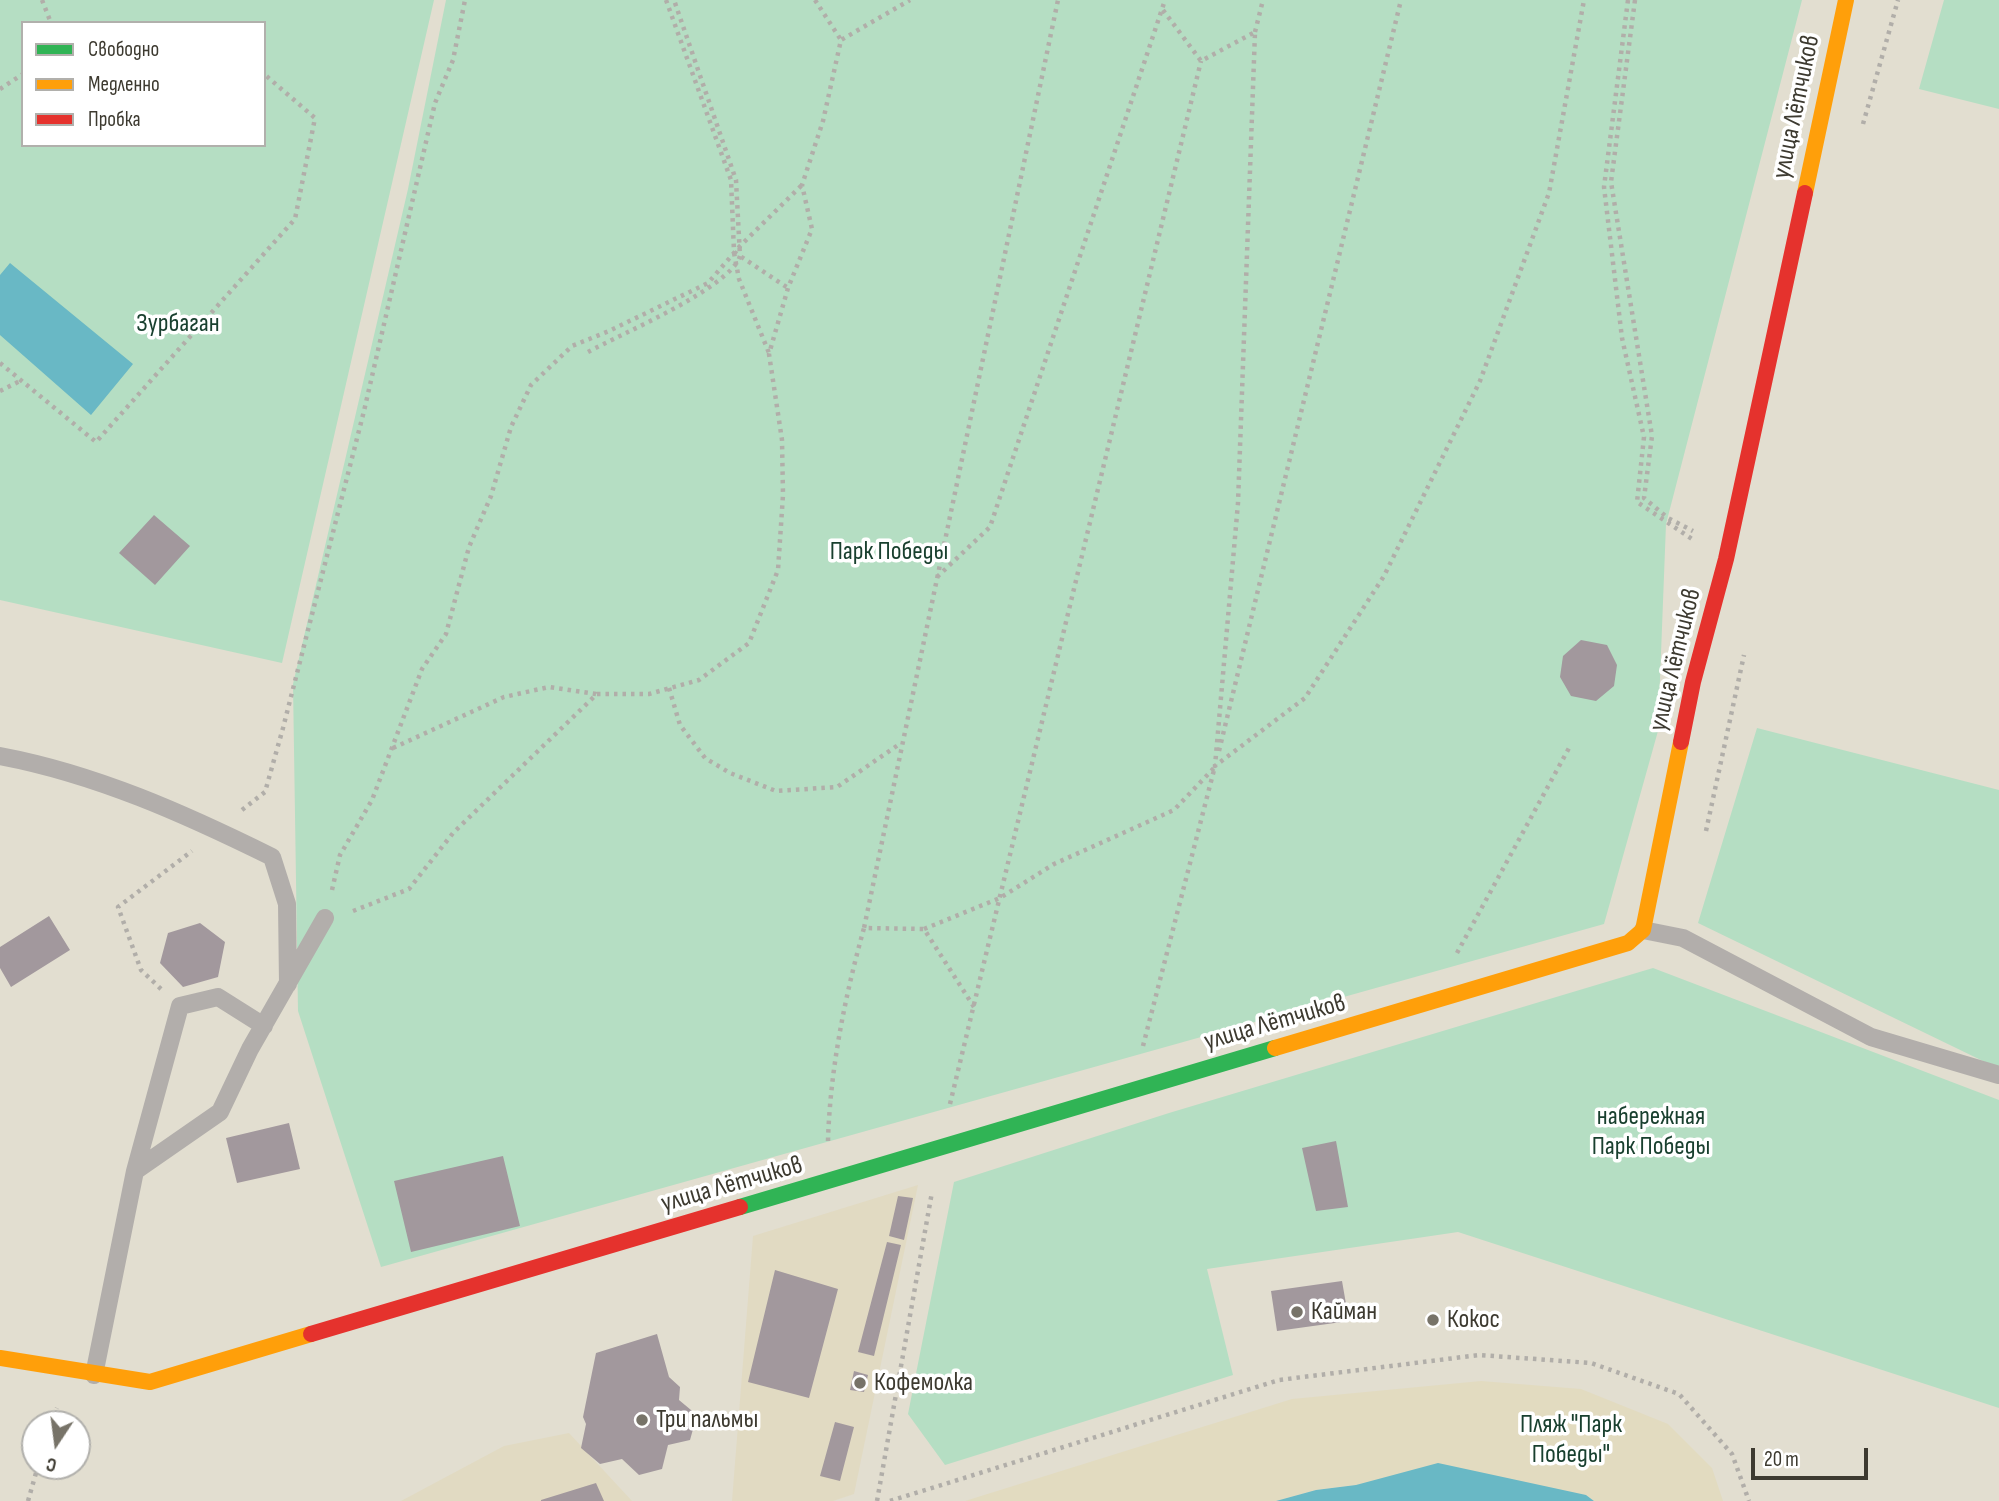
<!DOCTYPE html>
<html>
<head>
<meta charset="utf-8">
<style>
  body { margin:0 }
  #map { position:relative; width:1999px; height:1501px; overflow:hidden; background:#e2ded0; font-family:"Sofia Sans Condensed",sans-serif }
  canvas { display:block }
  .legend { position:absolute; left:21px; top:21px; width:245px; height:126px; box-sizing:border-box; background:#fff; border:2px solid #b1b0ac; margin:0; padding:9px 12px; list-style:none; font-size:21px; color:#3d3a30 }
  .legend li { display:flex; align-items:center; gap:14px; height:35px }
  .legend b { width:35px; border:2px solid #b1b0ac }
  .north { position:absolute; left:21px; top:1410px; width:70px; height:70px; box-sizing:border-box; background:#fff; border:2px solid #b1b0ac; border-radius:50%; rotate:193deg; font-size:19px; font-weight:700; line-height:28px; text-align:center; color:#3d3a30 }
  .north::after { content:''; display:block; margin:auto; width:24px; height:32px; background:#777368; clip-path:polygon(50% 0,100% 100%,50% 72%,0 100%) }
  .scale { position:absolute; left:1751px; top:1448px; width:117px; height:32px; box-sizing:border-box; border:4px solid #3d3a30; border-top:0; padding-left:9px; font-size:21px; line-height:24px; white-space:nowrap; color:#3d3a30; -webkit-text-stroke:5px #fff; paint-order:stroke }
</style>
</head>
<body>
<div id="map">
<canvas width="1999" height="1501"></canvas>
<ul class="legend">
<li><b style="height:9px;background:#30b455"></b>Свободно</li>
<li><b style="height:9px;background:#ff9f0a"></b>Медленно</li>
<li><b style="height:9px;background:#e5322d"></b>Пробка</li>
</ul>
<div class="north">С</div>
<div class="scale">20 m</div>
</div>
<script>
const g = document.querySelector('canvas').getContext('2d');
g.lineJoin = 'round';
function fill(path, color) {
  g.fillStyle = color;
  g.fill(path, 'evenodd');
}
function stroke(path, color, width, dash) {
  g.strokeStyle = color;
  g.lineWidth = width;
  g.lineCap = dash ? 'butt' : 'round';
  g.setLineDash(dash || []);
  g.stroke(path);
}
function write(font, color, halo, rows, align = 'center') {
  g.font = font + ' "Sofia Sans Condensed",sans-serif';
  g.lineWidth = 7;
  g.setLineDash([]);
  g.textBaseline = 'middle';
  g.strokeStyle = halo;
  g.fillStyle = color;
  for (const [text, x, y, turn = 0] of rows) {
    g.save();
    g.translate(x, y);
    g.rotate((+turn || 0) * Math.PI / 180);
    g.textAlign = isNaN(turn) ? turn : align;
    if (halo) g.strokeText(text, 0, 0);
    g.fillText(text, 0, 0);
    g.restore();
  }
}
fill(new Path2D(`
  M918,1185L854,1494L833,1501H732L753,1236Z
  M569,1433L632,1501H401L504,1446Z`), '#e1dac2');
fill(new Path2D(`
  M0,0H434L282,663L0,600ZM23,23H264V145H23Z
  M446,0H1802L1666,524L1658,731L1604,924L381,1267L298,1011L293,684L408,189Z
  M1944,0H1999V109L1919,89Z
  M1757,728L1999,790V1066L1985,1062L1698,923Z
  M1653,968L1999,1100V1408L1458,1232L1207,1269L1233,1375L945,1465L908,1414L954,1182L1169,1113Z`), '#b5dec3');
fill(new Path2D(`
  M1481,1381L1581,1389L1668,1424L1712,1468L1723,1501H1594L1586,1495L1356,1485L1316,1490L1276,1501H965L1292,1399Z`), '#e2dbc0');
fill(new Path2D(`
  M10,263L133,364L91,415L0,335V275Z
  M1438,1463L1586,1495L1594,1501H1276L1316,1490L1356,1485Z`), '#69b8c5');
fill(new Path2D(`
  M154,515L190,546L155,585L119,553Z
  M1581,640L1607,645L1617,665L1614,686L1596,701L1571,696L1560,677L1563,656Z
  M49,916L70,950L11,987L0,968V947Z
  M200,923L225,942L218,977L183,987L160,963L168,933Z
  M289,1123L300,1169L237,1183L226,1138Z
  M1336,1141L1348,1207L1316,1211L1302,1148Z
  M503,1156L520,1226L411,1252L394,1181Z
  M898,1196L913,1198L904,1240L889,1236Z
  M887,1242L901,1245L874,1356L858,1352Z
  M775,1270L838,1289L809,1398L748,1382Z
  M1342,1281L1349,1321L1277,1331L1271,1291Z
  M657,1334L669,1377L680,1387L679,1400L697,1415L690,1440L668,1445L662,1469L639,1475L622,1459L600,1464L581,1448L586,1424L583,1417L596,1353Z
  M854,1371L868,1375L864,1392L850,1390Z
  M835,1422L854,1427L840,1481L820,1476Z
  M596,1483L604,1501H541V1500Z`), '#a2989d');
stroke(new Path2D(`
  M42,0L51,23
  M666,0L731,180L734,252L788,288
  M815,0L841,40
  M1628,0L1604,187L1622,338L1644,437L1637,502L1692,539
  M1635,0L1611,182L1652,436L1644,498L1668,518L1693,531
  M1163,10L1201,61L1255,32L1238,503L1215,766L1305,698L1384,576L1480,381L1549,193L1584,0
  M1255,32L1263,0
  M0,89L23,74
  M1863,124L1898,0
  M734,253L739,279L769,353
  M588,352C621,334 730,288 740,256L736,180L674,0
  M0,363L96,442L295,219L315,118L264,74
  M0,391L22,380
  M937,577L990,527L1165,0
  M669,688L680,725L705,758L730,773L776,791L837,787L901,743
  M393,748L504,697L549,687L596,694
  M1219,751L1401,0
  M242,810L265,792L283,728L364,411L435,103L453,60L465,0
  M1706,831L1744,655
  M332,890L340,855L372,800L422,669L446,634L469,547L491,496L511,427L531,385L572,346L609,331L708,283L740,246L802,185
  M353,911L409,889L453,833L597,694H649L699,680L749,643L778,570L783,495L782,440L769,354L788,288L812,229L802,185L823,121L841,40L910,0
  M924,929L1000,898L1054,864L1174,810L1214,768
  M1457,953L1569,748
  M161,989L141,970L118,907L192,851
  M974,1007L924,929L864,928L1058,0
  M1143,1046L1215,766
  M950,1104L1201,61
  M828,1141C830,1070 845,996 864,928
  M50,1424L57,1408
  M28,1501L38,1466
  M877,1501L932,1192
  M890,1501L1279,1380L1479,1355L1591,1363L1679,1394L1732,1454L1749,1501`), '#b1aea9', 4.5, [3.5, 5]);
stroke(new Path2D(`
  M0,756C96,774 185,814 272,857L287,904L288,984
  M1643,930L1683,938L1871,1037L1999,1075
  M135,1171L180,1006L218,997L264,1026
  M94,1375L135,1171L220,1112L250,1049L325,918`), '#b2aeab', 18);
stroke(new Path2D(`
  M740,1207L1275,1048`), '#30b455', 16);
stroke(new Path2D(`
  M1805,193L1846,0
  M1275,1048L1628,943L1643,930L1681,742
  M0,1358L150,1382L311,1334`), '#ff9f0a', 16);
stroke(new Path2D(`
  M1681,742L1693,682L1726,559L1805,193
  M311,1334L740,1207`), '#e5322d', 16);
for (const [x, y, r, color] of [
  [1297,1312,7,"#777368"],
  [1433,1320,7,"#777368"],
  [860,1383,7,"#777368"],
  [642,1420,7,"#777368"]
]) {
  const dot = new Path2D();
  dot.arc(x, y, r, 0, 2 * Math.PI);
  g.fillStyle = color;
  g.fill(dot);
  stroke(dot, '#fff', 2.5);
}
write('26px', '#3d3a30', '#fff', [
  ["улица Лётчиков",1797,107,-78],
  ["улица Лётчиков",1676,660,-76],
  ["улица Лётчиков",1275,1023,-16],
  ["улица Лётчиков",732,1185,-16]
]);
write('26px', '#19402f', '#fff', [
  ["Зурбаган",178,324],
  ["Парк Победы",889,552],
  ["набережная",1651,1117],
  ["Парк Победы",1651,1147],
  ["Пляж \"Парк",1571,1425],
  ["Победы\"",1571,1455]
]);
write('26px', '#3d3a30', '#fff', [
  ["Кайман",1311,1312],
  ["Кокос",1447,1320],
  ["Кофемолка",874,1383],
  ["Три пальмы",656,1420]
], 'left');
</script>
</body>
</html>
